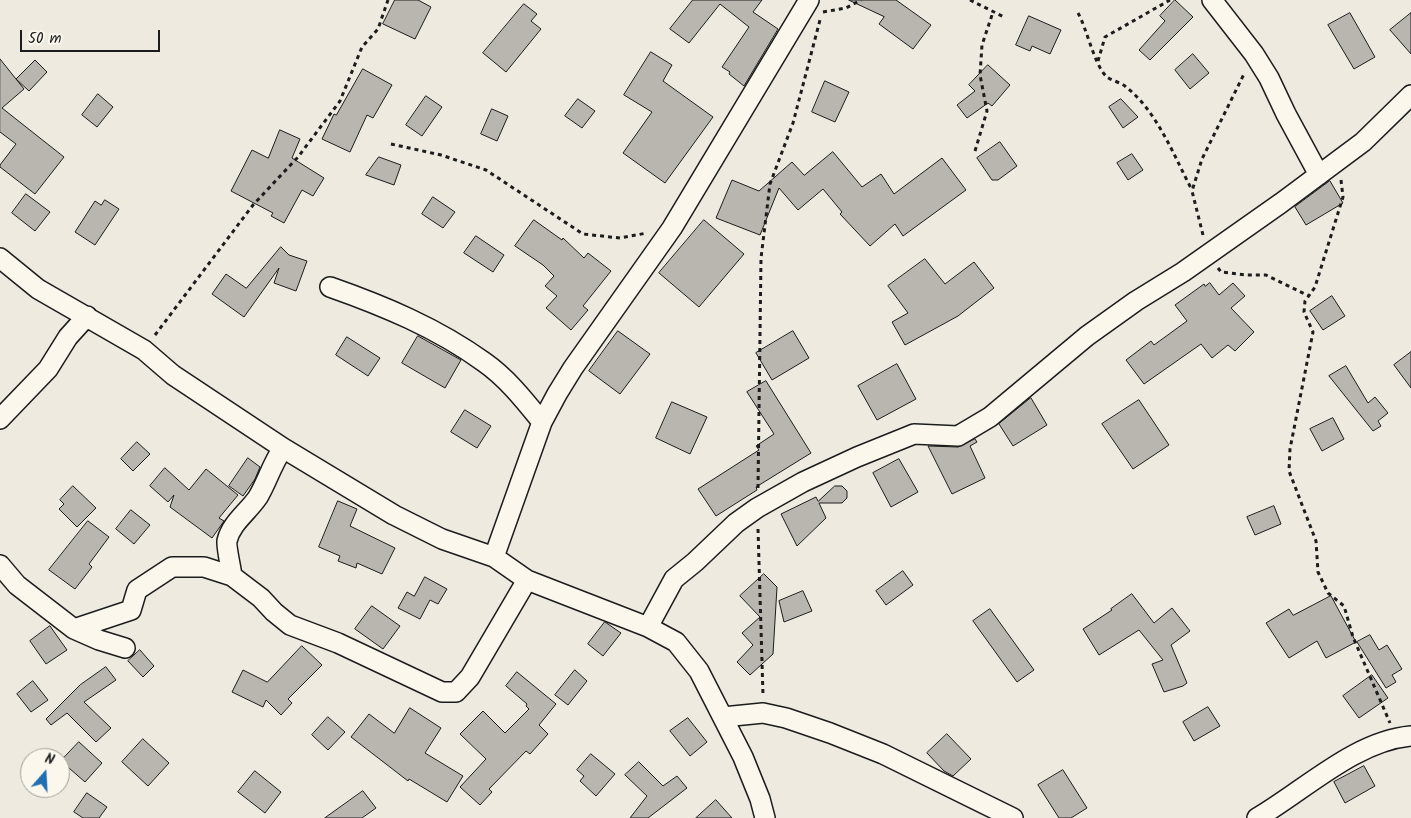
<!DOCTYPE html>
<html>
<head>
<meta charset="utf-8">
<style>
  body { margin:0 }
  #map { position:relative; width:1411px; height:818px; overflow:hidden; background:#eeeadf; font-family:Kalam,sans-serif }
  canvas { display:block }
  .north { position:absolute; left:20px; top:748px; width:50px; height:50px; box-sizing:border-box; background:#fbf7ec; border:1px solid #a29f99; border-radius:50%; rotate:19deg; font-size:14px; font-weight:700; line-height:20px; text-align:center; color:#1c1c1c }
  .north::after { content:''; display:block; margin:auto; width:18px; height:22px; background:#1f6fb2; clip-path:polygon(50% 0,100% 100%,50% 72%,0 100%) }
  .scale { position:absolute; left:20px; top:30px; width:140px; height:22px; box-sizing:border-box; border:2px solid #1c1c1c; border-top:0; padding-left:6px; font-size:15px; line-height:18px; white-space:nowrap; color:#1c1c1c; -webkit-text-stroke:4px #fbf7ec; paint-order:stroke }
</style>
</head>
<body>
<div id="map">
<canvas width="1411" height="818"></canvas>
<div class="north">N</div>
<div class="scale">50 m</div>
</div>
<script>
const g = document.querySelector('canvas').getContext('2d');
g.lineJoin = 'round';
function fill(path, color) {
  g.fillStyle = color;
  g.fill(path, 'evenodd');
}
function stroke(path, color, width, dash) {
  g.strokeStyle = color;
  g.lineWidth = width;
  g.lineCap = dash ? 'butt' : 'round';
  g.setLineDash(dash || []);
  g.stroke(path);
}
const building = new Path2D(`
  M395,0H418L431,7L415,39L383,24Z
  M693,0H762L753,12L778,29L744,86L729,74L730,72L722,67L749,27L720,4L689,43L670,29Z
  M849,0H896L931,25L913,49L879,24L884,17Z
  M1175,0L1193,17L1150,60L1139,50L1165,21L1160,16Z
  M524,4L537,14L531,21L541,29L506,72L483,53Z
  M1350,13L1375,57L1354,69L1328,25Z
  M1411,13V54L1390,30Z
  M1029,16L1061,30L1050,54L1032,46L1030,51L1016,45Z
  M651,52L672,65L663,81L713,117L665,183L623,153L652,112L624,95Z
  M1193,54L1209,73L1190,89L1175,70Z
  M0,59L16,79L35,60L47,72L29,91L16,79L24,89L2,108L64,157L35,194L0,167V165L16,144L0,132Z
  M988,65L1010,85L992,106L988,103L967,118L957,105L975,91L969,85Z
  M363,69L392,85L373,118L367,115L350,152L322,139L334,114L336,115Z
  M825,81L849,92L835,122L812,112Z
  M98,94L113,107L97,127L82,115Z
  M426,96L442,107L422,136L406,125Z
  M578,99L595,111L582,128L565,116Z
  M1121,99L1138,117L1123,128L1109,107Z
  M492,109L508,116L497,141L481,134Z
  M280,130L300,139L292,158L324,178L313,196L302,190L284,223L271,216L273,213L231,191L252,150L268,158Z
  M1000,142L1017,166L998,180H992L977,158Z
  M833,152L862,187L881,174L894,194L942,158L966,190L903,236L895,224L870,246L840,214L842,212L823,189L798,210L779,188L760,235L716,218L732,180L759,191L792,162L804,175Z
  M1132,154L1143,170L1128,180L1117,163Z
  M379,157L401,165L394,185L366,175Z
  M1330,181L1343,203L1306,225L1295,207Z
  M26,194L50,212L35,231L12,213Z
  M433,197L455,212L443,228L422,214Z
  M105,200L119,209L95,245L75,232L95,201L101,205Z
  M534,220L562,240L563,238L584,258L588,253L611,271L583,306L588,310L571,330L546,308L557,296L545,286L554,276L543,265L515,246Z
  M704,220L744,254L699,307L659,273Z
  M476,236L504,255L493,272L464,253Z
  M281,247L289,255L307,261L296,291L274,283L279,268L244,317L212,294L226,274L246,288Z
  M925,259L945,284L974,262L994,288L958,316L905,345L892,322L908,313L888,286Z
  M1210,283L1219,295L1233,283L1245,296L1231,308L1254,332L1235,351L1228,345L1212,358L1201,344L1144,384L1126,360L1151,341L1154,345L1187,321L1175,305L1204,284L1205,286Z
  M1332,296L1345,316L1323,330L1310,311Z
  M618,331L650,354L620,394L589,371Z
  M793,331L809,358L772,380L756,353Z
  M418,336L461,360L445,388L402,363Z
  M347,337L380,358L368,376L336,355Z
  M1411,352V388L1394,365Z
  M897,364L916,399L877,420L858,386Z
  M1346,366L1368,403L1375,397L1388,413L1378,421L1381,426L1373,431L1329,376Z
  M766,381L811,453L756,487L757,490L716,516L698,489L759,450L756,446L774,434L747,392Z
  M1031,398L1047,425L1013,446L999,424Z
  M1139,400L1169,445L1133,469L1102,424Z
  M672,402L707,417L690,454L656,438Z
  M465,410L491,426L477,448L451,432Z
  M1333,418L1344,439L1322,451L1310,429Z
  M975,439L977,442L970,446L985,478L952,494L928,446L958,447Z
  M137,442L150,454L133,471L121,459Z
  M248,458L260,467L255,479L243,496L229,486Z
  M899,459L918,492L891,507L873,473Z
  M165,468L189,490L206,469L238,495L219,518L224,521L212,538L170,507L174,495L168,502L150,486Z
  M73,486L96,508L77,527L59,509L64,504L60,500Z
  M835,486H842L847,491V498L842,503H819L826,518L797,546L781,514L816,497L818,501Z
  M338,501L357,509L350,526L395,548L382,574L357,563L356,568L338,561L340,556L319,547Z
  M1274,506L1281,524L1255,535L1247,517Z
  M131,510L150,525L134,544L116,529Z
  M88,521L109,537L89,564L92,567L75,589L49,570Z
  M903,571L913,585L886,605L876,591Z
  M764,574L777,587L773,654L750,675L737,662L753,645L742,633L760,617L740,596Z
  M425,577L447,589L438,604L430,600L420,619L398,608L407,592L414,596Z
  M803,591L812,611L784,622L779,601Z
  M1132,594L1154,623L1172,608L1190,631L1171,645L1187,683L1183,686L1164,692L1152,664L1163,660L1139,630L1099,655L1083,629L1112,610L1111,609Z
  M1331,596L1356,642L1326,658L1317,641L1289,658L1266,623L1289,609L1293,615Z
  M372,606L400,626L383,649L355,629Z
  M990,609L1034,670L1017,682L973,621Z
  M605,622L621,633L603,656L588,644Z
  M50,626L67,650L46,664L30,641Z
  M1370,635L1379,650L1387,645L1402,669L1392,675L1396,682L1386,688L1357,642Z
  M302,646L322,665L288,699L292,703L281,715L266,700L263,707L232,692L243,670L267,682Z
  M140,650L154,666L143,677L128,661Z
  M106,667L116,680L84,702L111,728L96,742L67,713L51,725L46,719L80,685Z
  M575,670L587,681L568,705L555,695Z
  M517,672L556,704L539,725L548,734L530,754L526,751L489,789L492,792L480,805L460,787L486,759L460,734L483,711L505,733L529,709L526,706L527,704L506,686Z
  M1372,675L1388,698L1359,718L1343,696Z
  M33,681L48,700L31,712L17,694Z
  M1208,707L1220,726L1194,741L1183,722Z
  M410,708L441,728L425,753L463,776L447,802L409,779L408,781L351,737L369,714L394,733Z
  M328,717L345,732L328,750L312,735Z
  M688,718L707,742L690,756L670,731Z
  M947,734L971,759L953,776L944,771L927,753Z
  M143,739L169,763L148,786L122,762Z
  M79,742L102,763L85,782L61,761Z
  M591,754L615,774L596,796L580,781L584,776L577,770Z
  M639,762L663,786L677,776L687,788L648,818H630L647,796L625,775Z
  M1364,766L1375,786L1345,803L1334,782Z
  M1063,770L1087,808L1071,818H1059L1038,785Z
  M255,771L281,792L265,813L238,792Z
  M363,791L376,808L362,818H325Z
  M87,793L107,807L99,818H83L74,812Z
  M716,800L732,818H696Z`);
fill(building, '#b9b6af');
stroke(building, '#1c1c1c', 1);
const street = new Path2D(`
  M1212,0L1254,54L1269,78L1286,114L1319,175
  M0,258L38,289L144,350L173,375L283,448L394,515L442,539L494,557L527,580L648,627L676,642L699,671L743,757L760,799L765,818
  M330,287C384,306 437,328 484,362C507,378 525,401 542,422
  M0,419L48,369L68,337L87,316
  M494,557L542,422L557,394L573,368L672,228L809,0
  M0,565L17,585L74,629L131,610L137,590L172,567H204L232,576L261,598L274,612L290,625L338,643L442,692H456L470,677L527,580
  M232,576C231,568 226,546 227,541C231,523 248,512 258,497C267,482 272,464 283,448
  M648,627L674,579L695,562L736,523L757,508L803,482L857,457L914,434L958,436L990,417L1087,336L1136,301L1183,272L1281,203L1363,142L1411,95
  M74,629L99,640L125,648
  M723,717L763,713L786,718L830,733L883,754L1013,818
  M1257,818C1305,790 1355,741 1411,736`);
stroke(street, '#1c1c1c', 22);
stroke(new Path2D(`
  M970,0L1004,17
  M823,12L846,8L861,0
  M1078,13C1087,29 1094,64 1106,76C1111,81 1121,82 1126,87C1157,111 1174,156 1192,190
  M1098,61L1105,37L1170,0
  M391,144L441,155L486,170L583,234L620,238L647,233
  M975,151L987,111L980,75L982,45L993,12
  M1341,180L1343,197L1315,287L1305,301L1304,312L1313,332L1290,449L1289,471L1316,541L1318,572L1328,593L1344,606L1353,637L1390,723
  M1203,235L1192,191L1202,159L1245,72
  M1218,268L1221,272L1246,275H1266L1309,296
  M155,335L253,205L298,157L340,101L362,47L378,29L388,0
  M758,488L761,258L770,184L793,123L820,20
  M758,529L763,695`), '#1c1c1c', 3, [4, 4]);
stroke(street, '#fbf7ec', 19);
</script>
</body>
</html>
